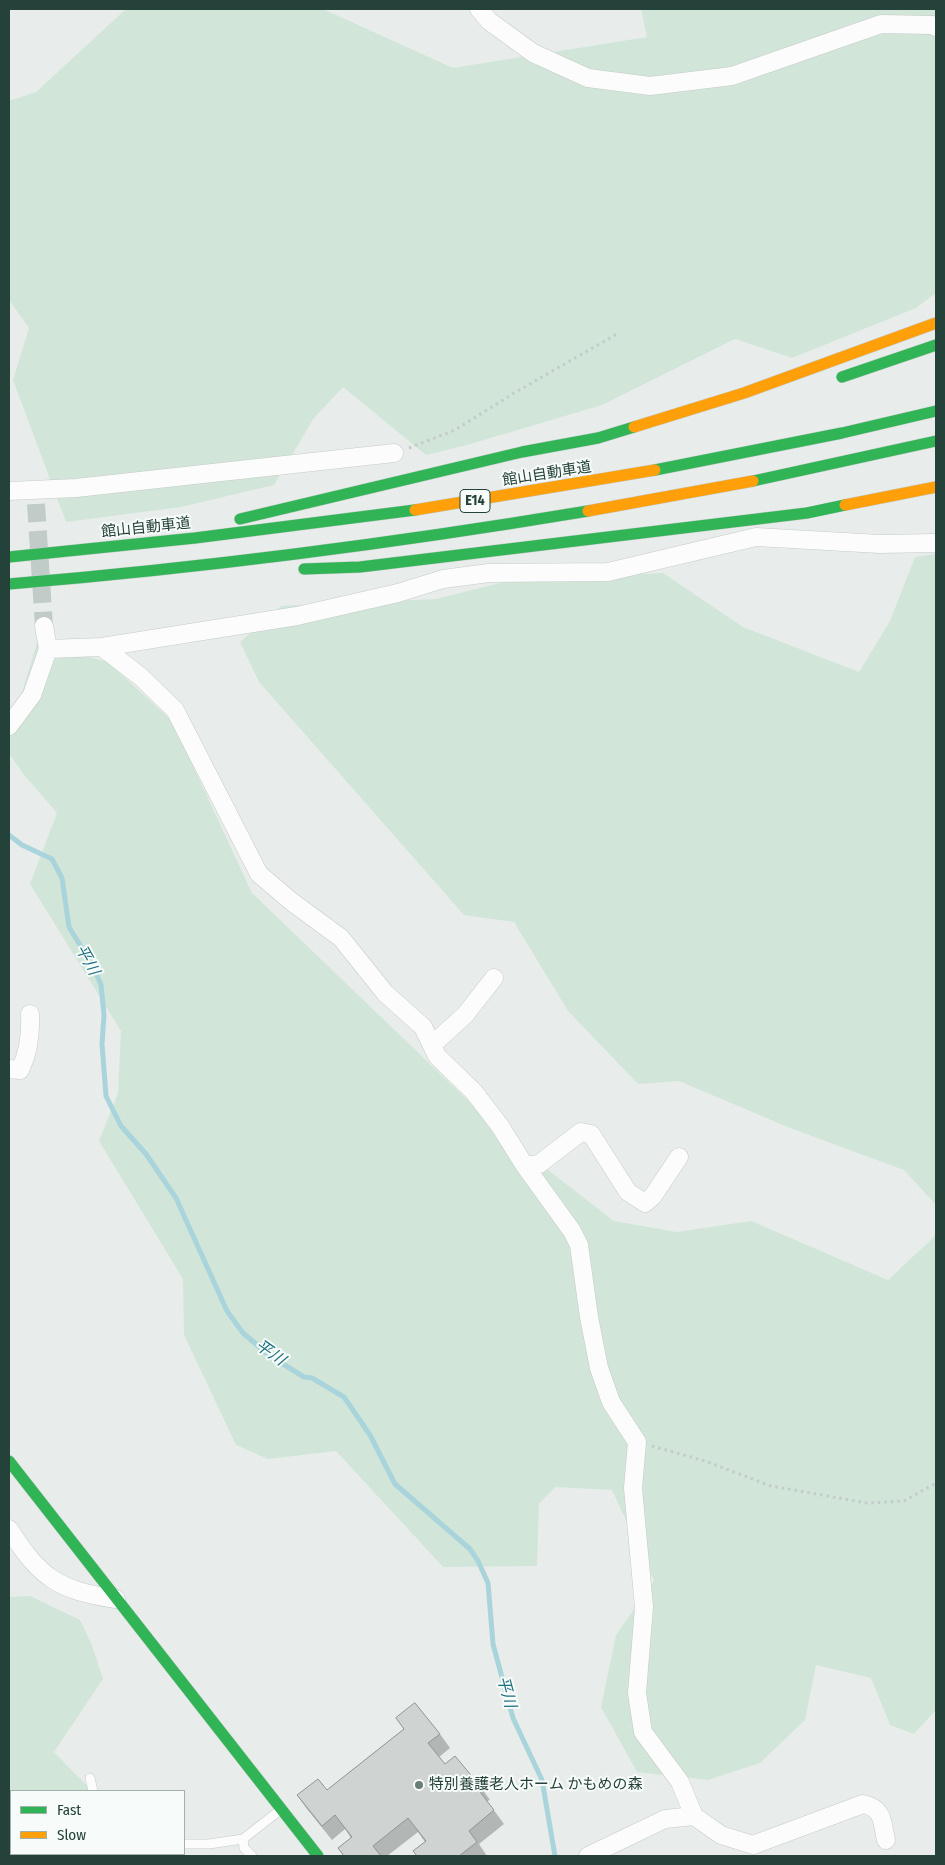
<!DOCTYPE html>
<html>
<head>
<meta charset="utf-8">
<style>
  body { margin:0 }
  #map { position:relative; width:945px; height:1865px; overflow:hidden; background:#e8edeb; font-family:"Fira Sans Condensed",sans-serif }
  canvas { display:block }
  .frame { position:absolute; inset:0; border:10px solid #24423a; pointer-events:none }
  .legend { position:absolute; left:10px; top:1790px; width:175px; height:65px; box-sizing:border-box; background:#f7fbf9; border:1px solid #a3b1ad; margin:0; padding:6px 9px; list-style:none; font-size:15px; color:#24423a }
  .legend li { display:flex; align-items:center; gap:10px; height:25px }
  .legend b { width:25px; border:1px solid #a3b1ad }
</style>
</head>
<body>
<div id="map">
<canvas width="945" height="1865"></canvas>
<div class="frame"></div>
<ul class="legend">
<li><b style="height:6px;background:#30b455"></b>Fast</li>
<li><b style="height:6px;background:#ff9f0a"></b>Slow</li>
</ul>
</div>
<script>
const g = document.querySelector('canvas').getContext('2d');
g.lineJoin = 'round';
function fill(path, color) {
  g.fillStyle = color;
  g.fill(path, 'evenodd');
}
function stroke(path, color, width, dash) {
  g.strokeStyle = color;
  g.lineWidth = width;
  g.lineCap = dash ? 'butt' : 'round';
  g.setLineDash(dash || []);
  g.stroke(path);
}
function write(font, color, halo, rows, align = 'center') {
  g.font = font + ' "Fira Sans Condensed","Noto Sans JP",sans-serif';
  g.lineWidth = 4;
  g.setLineDash([]);
  g.textBaseline = 'middle';
  g.strokeStyle = halo;
  g.fillStyle = color;
  for (const [text, x, y, turn = 0] of rows) {
    g.save();
    g.translate(x, y);
    g.rotate((+turn || 0) * Math.PI / 180);
    g.textAlign = isNaN(turn) ? turn : align;
    if (halo) g.strokeText(text, 0, 0);
    g.fillText(text, 0, 0);
    g.restore();
  }
}
fill(new Path2D(`
  M126,9H323L453,68L647,37L641,9H936V293L916,308L792,358L735,339L602,405L467,445L426,455L343,387L314,418L274,485L181,507L66,522L13,380L29,328L9,300V101L36,92Z
  M936,554V1205L904,1170L790,1128L679,1081L638,1084L568,1011L514,922L464,915L259,682L240,642L281,606L436,599L508,581L663,573L743,627L859,672L890,621L915,557Z
  M37,643L108,662L172,721L252,893L508,1139L614,1221L677,1232L751,1221L888,1280L936,1235V1710L914,1734L890,1725L871,1678L816,1665L805,1720L760,1763L708,1780L637,1772L601,1707L616,1635L654,1581L612,1490L555,1487L539,1504L537,1566L443,1567L336,1451L268,1459L236,1445L184,1335L183,1279L99,1141L118,1093L121,1031L30,884L57,813L24,775L9,753V735Z
  M30,1596L80,1620L92,1645L103,1679L54,1752L92,1791H11V1854H153L155,1856H9V1597Z`), '#d1e6d8');
stroke(new Path2D(`
  M9,835L22,845L52,859L62,878L69,927L93,966L101,985L104,1015L102,1044L106,1096L121,1126L146,1154L176,1198L227,1311L243,1333L270,1356L304,1377L312,1378L344,1397L370,1435L395,1484L470,1549L478,1561L488,1583L493,1644L513,1718L542,1780L555,1856`), '#a9d4db', 5);
stroke(new Path2D(`
  M36,504L44,626`), '#c1cbc8', 18, [18, 9]);
const lane = new Path2D(`
  M90,1778L93,1791
  M243,1839L244,1848L252,1856
  M184,1844H209L243,1839L279,1811`);
const street = new Path2D(`
  M479,9L489,21L533,53L588,78L650,86L732,76L881,24L932,25L936,27
  M9,491L76,488L394,453
  M102,647L141,677L175,710L259,874L292,902L341,938L385,993L423,1027L437,1056L474,1092L500,1126L525,1166L572,1231L579,1245L589,1317L599,1368L611,1402L637,1442L633,1488L644,1607L637,1693L643,1732L680,1782L694,1816L665,1819L588,1856
  M48,649L102,647L297,616L398,593L443,579L489,573L608,572L756,537L880,544L936,543
  M9,726L32,695L48,649L44,626
  M432,1045L465,1015L494,978
  M9,1069L20,1070C29,1052 31,1034 30,1014
  M525,1166L539,1164L581,1132L591,1134L628,1192L645,1203L653,1196L679,1157
  M9,1529C41,1579 58,1590 116,1599
  M694,1816L721,1835L753,1845L863,1804C884,1808 882,1823 886,1840`);
const fast = new Path2D(`
  M842,377L936,345
  M655,470L842,433L936,411
  M753,481L936,441
  M240,519L522,452L598,438L634,427
  M9,557L195,538L415,510
  M304,569L360,567L807,513L845,505
  M9,584C203,568 396,543 588,511
  M9,1461L318,1856`);
const slow = new Path2D(`
  M634,427L744,393L936,323
  M845,505L936,487
  M415,510L655,470
  M588,511L753,481`);
stroke(lane, '#c5cac8', 10);
stroke(street, '#c5cac8', 19);
stroke(fast, '#c3cbc8', 12);
stroke(slow, '#c3cbc8', 12);
stroke(new Path2D(`
  M409,448L455,430L514,393L617,334
  M652,1446L705,1461L771,1486L867,1503L904,1501L936,1483`), '#c3ccca', 3, [2.5, 4]);
stroke(lane, '#fcfcfc', 9);
stroke(street, '#fcfcfc', 18);
stroke(fast, '#30b455', 11);
stroke(slow, '#ff9f0a', 11);
fill(new Path2D(`
  M396,1718L440,1734L450,1748L439,1757L445,1764L480,1786L490,1800L487,1801L504,1824L479,1844L487,1856H417L413,1851L425,1842L418,1832L387,1856H344L338,1848L351,1838L345,1829L332,1840L307,1809L297,1795L327,1790L404,1729Z`), '#b2b6b5');
const building = new Path2D(`
  M415,1703L440,1734L428,1743L445,1764L455,1756L480,1786L477,1788L494,1810L469,1831L477,1842L459,1856H417L413,1851L426,1841L408,1818L373,1846L381,1856H344L338,1848L352,1837L335,1815L322,1826L297,1795L318,1779L327,1790L404,1729L396,1718Z`);
fill(building, '#cfd4d2');
stroke(building, '#919493', 1);
for (const [x, y, r, color] of [
  [419,1785,5,"#697e78"]
]) {
  const dot = new Path2D();
  dot.arc(x, y, r, 0, 2 * Math.PI);
  g.fillStyle = color;
  g.fill(dot);
  stroke(dot, '#f7fbf9', 2);
}
for (const [x, y, w] of [
  [475,501,30]
]) {
  const box = new Path2D();
  box.roundRect(x - w / 2, y - 11.5, w, 23, 4);
  g.fillStyle = '#f7fbf9';
  g.fill(box);
  stroke(box, '#24423a', 1);
}
write('bold 14px', '#24423a', null, [
  ["E14",475,501]
]);
write('15px', '#24423a', '#f7fbf9', [
  ["館山自動車道",547,474,-9],
  ["館山自動車道",146,528,-6]
]);
write('15px', '#24423a', '#f7fbf9', [
  ["特別養護老人ホーム かもめの森",429,1785]
], 'left');
write('italic 16px', '#1c6f80', '#f7fbf9', [
  ["平川",87,960,61],
  ["平川",270,1353,35],
  ["平川",506,1692,75]
]);
</script>
</body>
</html>
